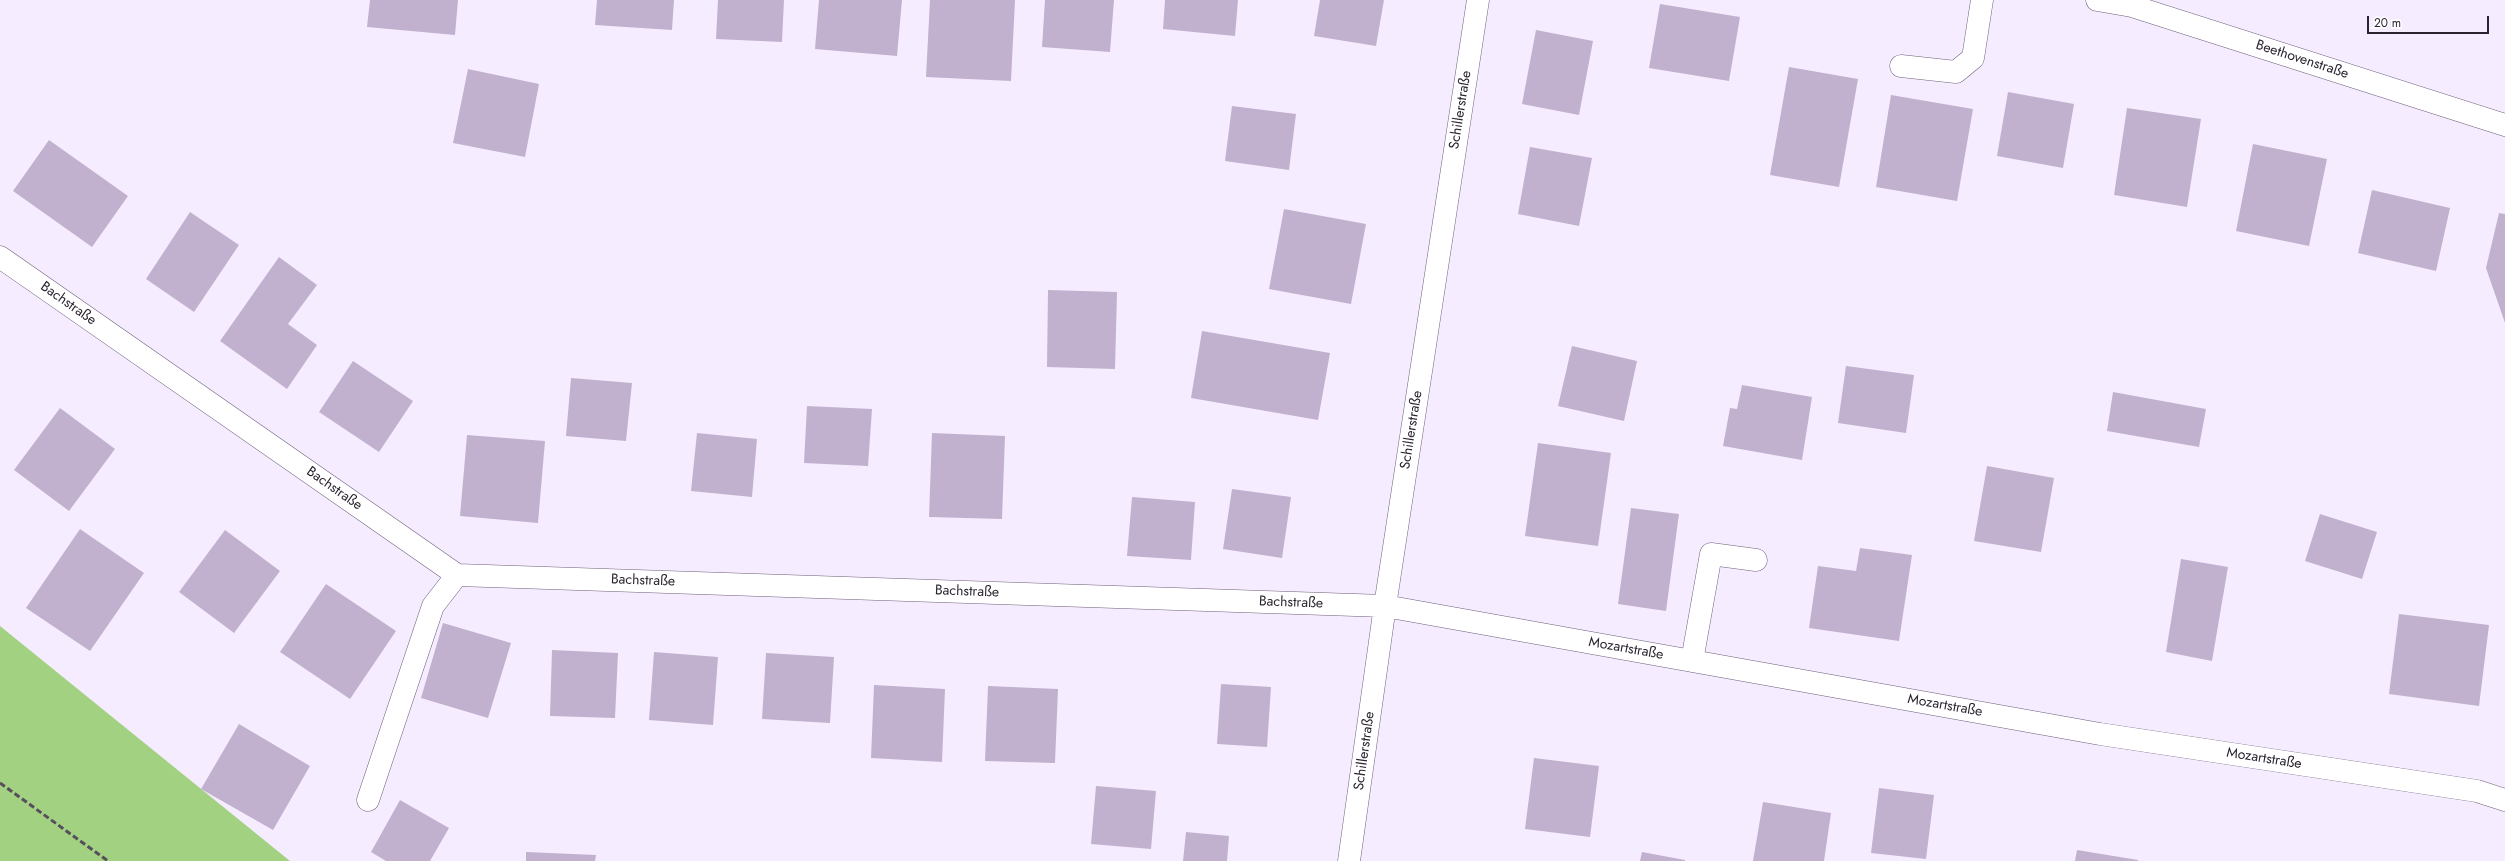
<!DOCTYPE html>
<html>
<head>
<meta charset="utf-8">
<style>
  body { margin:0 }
  #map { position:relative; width:2505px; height:861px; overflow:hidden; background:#f6ecff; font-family:Jost,sans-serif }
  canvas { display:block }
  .scale { position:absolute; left:2367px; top:16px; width:122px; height:18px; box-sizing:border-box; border:2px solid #2a232f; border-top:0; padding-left:5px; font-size:12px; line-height:14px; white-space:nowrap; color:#2a232f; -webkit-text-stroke:3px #fff; paint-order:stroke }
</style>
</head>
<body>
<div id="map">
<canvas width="2505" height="861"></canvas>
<div class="scale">20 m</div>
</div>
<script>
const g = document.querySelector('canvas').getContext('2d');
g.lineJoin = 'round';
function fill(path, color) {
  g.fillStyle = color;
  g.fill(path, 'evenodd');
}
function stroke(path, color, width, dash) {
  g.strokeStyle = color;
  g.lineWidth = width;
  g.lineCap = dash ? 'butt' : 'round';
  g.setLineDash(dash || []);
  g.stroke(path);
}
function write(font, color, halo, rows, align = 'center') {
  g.font = font + ' Jost,sans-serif';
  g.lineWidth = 3;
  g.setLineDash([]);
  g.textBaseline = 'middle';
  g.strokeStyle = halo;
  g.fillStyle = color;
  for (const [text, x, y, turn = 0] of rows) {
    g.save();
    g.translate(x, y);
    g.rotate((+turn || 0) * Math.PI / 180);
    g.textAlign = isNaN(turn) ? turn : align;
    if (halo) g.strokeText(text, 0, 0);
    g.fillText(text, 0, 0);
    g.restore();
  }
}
fill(new Path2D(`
  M0,626L290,861H0Z`), '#a3d182');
fill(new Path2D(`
  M370,0H458L455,35L367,27Z
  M597,0H674L672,30L595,25Z
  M718,0H784L782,42L716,39Z
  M819,0H902L897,56L815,49Z
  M930,0H1015L1011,81L926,77Z
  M1045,0H1114L1110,52L1042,47Z
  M1165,0H1238L1235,36L1163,29Z
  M1320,0H1384L1376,46L1314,36Z
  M1660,4L1740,17L1729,81L1649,68Z
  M1536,30L1593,41L1579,115L1522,104Z
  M1789,67L1858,79L1839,187L1770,175Z
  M468,69L539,84L525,157L453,143Z
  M2008,92L2074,104L2063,168L1997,156Z
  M1891,95L1973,109L1957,201L1876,187Z
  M1232,106L1296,114L1289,170L1225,161Z
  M2127,108L2201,119L2187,207L2114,195Z
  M49,140L128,196L92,247L13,191Z
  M2253,144L2327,159L2309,246L2236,231Z
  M1530,147L1592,158L1579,226L1518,214Z
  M2372,190L2450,208L2436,271L2358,253Z
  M1284,209L1366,224L1351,304L1269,289Z
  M190,212L239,245L194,312L146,279Z
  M2499,213L2505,214V323L2486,268Z
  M279,257L317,285L288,324L317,345L287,389L220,341Z
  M1048,290L1117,292L1115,369L1047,367Z
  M1202,331L1330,353L1318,420L1191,398Z
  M1572,346L1637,361L1624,421L1558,406Z
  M353,361L413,401L379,452L319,412Z
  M1846,366L1914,375L1906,433L1838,423Z
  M571,378L632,383L626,441L566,436Z
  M1742,385L1812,397L1802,460L1723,446L1730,408L1737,409Z
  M2113,392L2206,409L2199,447L2107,431Z
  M807,406L872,409L868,466L804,463Z
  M60,408L115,449L69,511L14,470Z
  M697,433L757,439L752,497L691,491Z
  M932,433L1005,436L1002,519L929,517Z
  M467,435L545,441L538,523L460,516Z
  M1538,443L1611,453L1598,546L1525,536Z
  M1987,466L2054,478L2041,552L1974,541Z
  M1232,489L1291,497L1282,558L1223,549Z
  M1132,497L1195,502L1191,560L1127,556Z
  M1631,508L1679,514L1666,611L1618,604Z
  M2320,514L2377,532L2362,579L2305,561Z
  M80,529L144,573L90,651L26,608Z
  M225,530L280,571L234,633L179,592Z
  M1860,548L1912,555L1899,641L1809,628L1818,566L1856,571Z
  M2181,559L2228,567L2212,661L2166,652Z
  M326,584L396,631L350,699L280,652Z
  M2399,614L2489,625L2479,706L2389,694Z
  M443,623L511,643L488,718L421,698Z
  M552,650L618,653L615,718L550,716Z
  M654,652L718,657L713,725L649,720Z
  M766,653L834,657L830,723L762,719Z
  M1221,684L1271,687L1267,747L1217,744Z
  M874,685L945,689L942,762L871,758Z
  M988,686L1058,689L1055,763L985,761Z
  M239,724L310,766L273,830L201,789Z
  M1534,758L1599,766L1590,837L1525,829Z
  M1096,786L1156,791L1151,849L1091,844Z
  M1879,788L1934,795L1926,859L1871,853Z
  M400,800L449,828L430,861H386L371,852Z
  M1763,802L1831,813L1824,861H1753Z
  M1186,832L1229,836L1227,861H1183Z
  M2077,850L2138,860V861H2075Z
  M526,852L596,855L595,861H526Z
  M1642,852L1685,860V861H1640Z`), '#c1b1ce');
const minor = new Path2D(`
  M2097,0L2132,6L2505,125
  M1901,66L1956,72L1973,58L1982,0
  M0,257L457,575L1385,606L2100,734L2477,791L2505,800
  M1692,661L1711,554L1756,560
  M368,800L433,606L457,575
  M1349,861L1385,606L1478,0`);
stroke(minor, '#6e5f7a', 23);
stroke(minor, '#fff', 22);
stroke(new Path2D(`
  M0,783L108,861`), '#574f5c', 3, [6, 3]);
write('14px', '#2a232f', '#fff', [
  ["Beethovenstraße",2302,60,18],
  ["Schillerstraße",1461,110,-81],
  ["Bachstraße",68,304,35],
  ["Schillerstraße",1412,430,-81],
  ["Bachstraße",334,489,35],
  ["Bachstraße",643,581,2],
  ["Bachstraße",967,592,2],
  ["Bachstraße",1291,603,2],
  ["Mozartstraße",1626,649,10],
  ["Mozartstraße",1945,706,10],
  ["Schillerstraße",1365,751,-82],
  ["Mozartstraße",2264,759,9]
]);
</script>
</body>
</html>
